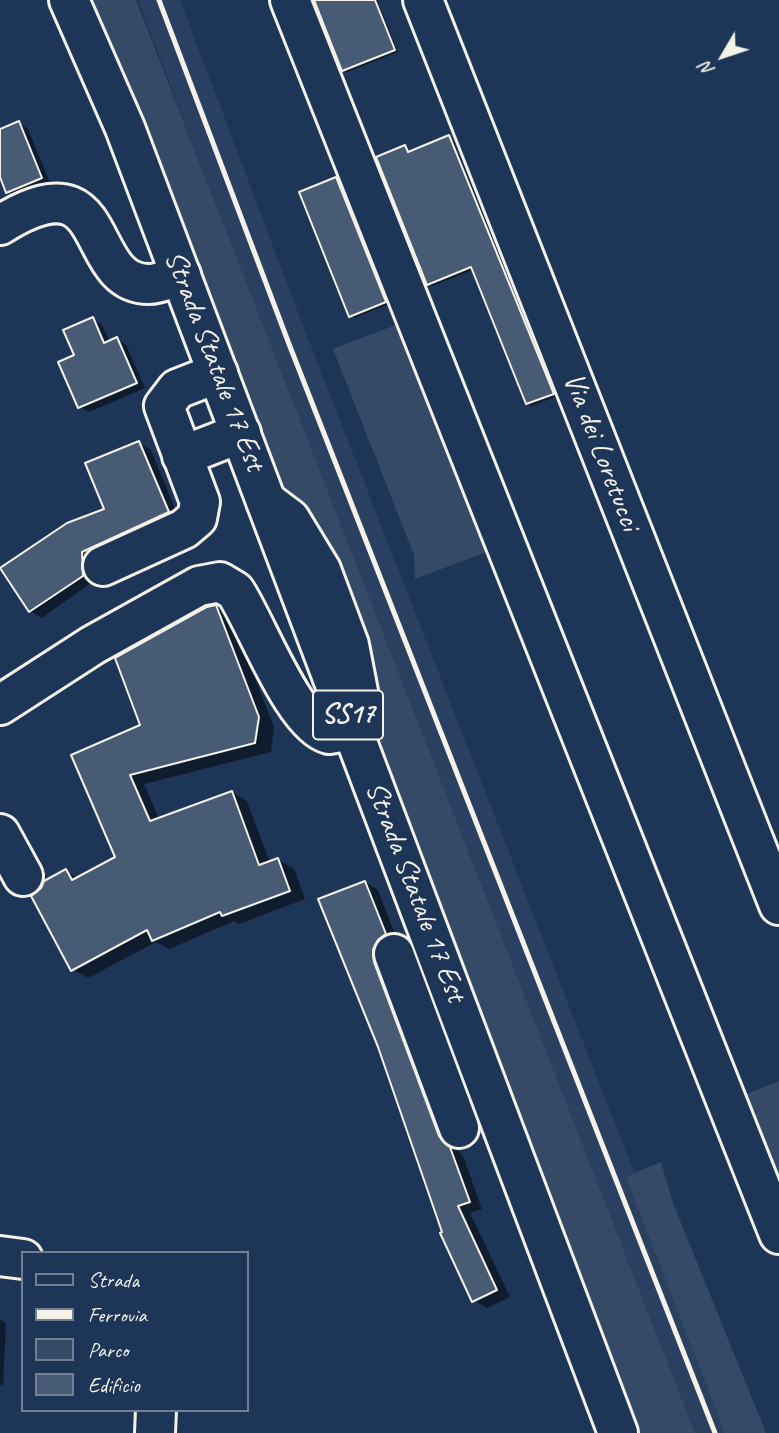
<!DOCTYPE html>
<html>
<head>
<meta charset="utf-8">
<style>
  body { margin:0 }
  #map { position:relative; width:779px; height:1433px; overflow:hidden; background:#1d3557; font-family:Caveat,sans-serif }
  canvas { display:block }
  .legend { position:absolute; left:21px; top:1251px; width:228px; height:161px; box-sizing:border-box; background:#1d3557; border:2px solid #738091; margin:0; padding:9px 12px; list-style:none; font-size:21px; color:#f4f1e8 }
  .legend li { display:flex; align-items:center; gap:14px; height:35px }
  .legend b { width:35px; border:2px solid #738091 }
  .north { position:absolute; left:688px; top:21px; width:70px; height:70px; -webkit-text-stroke:5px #1d3557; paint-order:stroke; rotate:231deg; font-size:19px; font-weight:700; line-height:28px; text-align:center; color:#f4f1e8 }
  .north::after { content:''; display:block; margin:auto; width:24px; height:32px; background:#f4f1e8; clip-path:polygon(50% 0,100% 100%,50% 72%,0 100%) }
</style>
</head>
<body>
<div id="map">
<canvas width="779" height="1433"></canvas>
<ul class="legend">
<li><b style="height:9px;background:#1d3557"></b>Strada</li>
<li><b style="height:9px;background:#f4f1e8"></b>Ferrovia</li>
<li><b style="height:19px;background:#354a67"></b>Parco</li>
<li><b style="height:19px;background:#485b74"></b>Edificio</li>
</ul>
<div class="north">N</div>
</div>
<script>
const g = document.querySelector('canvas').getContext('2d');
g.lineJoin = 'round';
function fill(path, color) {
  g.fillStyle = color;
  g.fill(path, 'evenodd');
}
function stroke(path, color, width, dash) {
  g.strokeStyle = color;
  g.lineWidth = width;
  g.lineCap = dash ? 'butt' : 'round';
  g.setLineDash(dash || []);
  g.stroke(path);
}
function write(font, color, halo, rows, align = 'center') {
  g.font = font + ' Caveat,sans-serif';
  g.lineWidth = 6;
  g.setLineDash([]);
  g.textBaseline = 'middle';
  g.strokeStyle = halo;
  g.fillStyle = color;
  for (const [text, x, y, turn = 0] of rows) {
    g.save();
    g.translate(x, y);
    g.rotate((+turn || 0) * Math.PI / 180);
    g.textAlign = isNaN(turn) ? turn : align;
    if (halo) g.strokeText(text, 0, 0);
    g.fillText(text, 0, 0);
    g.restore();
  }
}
fill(new Path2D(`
  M138,0H180L307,336L736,1433H695L271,350Z`), '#2a4060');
fill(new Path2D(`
  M82,0H136L695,1433H626L260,459Z
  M401,323L489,551L415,579L414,555L333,349Z
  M779,1081V1220L731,1100Z
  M661,1162L673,1203L766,1433H725L626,1177Z`), '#354a67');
fill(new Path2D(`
  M315,0H377L398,52L347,72L343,70Z
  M19,123L28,129L50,183L17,197L8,191L0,173V131Z
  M449,137L453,140L557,396L532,406L527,403L473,270L432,286L428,284L405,147L410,153Z
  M336,178L341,181L389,304L354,318L350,315Z
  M93,319L102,325L110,342L117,339L126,345L145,388L89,412L80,407L76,356Z
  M139,443L151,450L179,519L42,618L30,611L106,510Z
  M216,607L231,616L274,727L271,752L144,784L159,819L232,792L247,801L270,863L278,860L294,869L305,899L239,924L234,921L169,949L156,942L88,978L72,969L66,871L78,878L118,858L73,756L142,726Z
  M365,882L378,890L398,942L452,1145L463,1156L482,1209L470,1213L510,1297L487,1308L474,1300L445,1233L379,1047Z
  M0,1319L6,1323L3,1386L0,1385Z`), '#0007');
const building = new Path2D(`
  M314,0H375L395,50L342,71Z
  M19,121L42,178L6,193L0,177V129Z
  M449,135L554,394L526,404L471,267L427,285L376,157L405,145L408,152Z
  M336,177L386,302L349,317L299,192Z
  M93,317L104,343L117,337L137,383L78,408L58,362L74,355L63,330Z
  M139,441L169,512L82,552L83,576L29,612L0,568L67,523L104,509L85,463Z
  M216,605L259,717L255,743L130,775L150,821L232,791L259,865L278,858L290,891L222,916L220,912L152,941L147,930L71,971L31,896L41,888L44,881L66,869L72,880L115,857L71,755L140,725L115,658L207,607Z
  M365,881L386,934L378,940L373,950L374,962L439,1136L450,1147L470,1202L458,1206L497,1290L472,1302L440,1233L442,1232L378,1047L318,899Z`);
fill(building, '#485b74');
stroke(building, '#f4f1e8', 2);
const minor = new Path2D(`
  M290,0L779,1234
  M423,0L779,905
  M0,225C116,153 80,284 149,284C160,284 171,278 181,275
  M182,456L241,433
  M103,566L184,529L197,518L200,502L164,406L177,389L218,373
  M0,705L93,645L199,586L220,582L235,591C256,622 294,726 329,734L353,730L361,707L349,645L321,570L290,519L266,501
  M0,834L23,876
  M394,954L459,1128
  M0,1256L23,1259
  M155,1433L156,1410`);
const major = new Path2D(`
  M69,0L125,128L618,1433`);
stroke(minor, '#f4f1e8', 44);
stroke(major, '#f4f1e8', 44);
stroke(minor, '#1d3557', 38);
stroke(major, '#1d3557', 38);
stroke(new Path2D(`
  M159,0L289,344L715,1433`), '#f4f1e8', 5);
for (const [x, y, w] of [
  [348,715,70]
]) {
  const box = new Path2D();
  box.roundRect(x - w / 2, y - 24.5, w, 49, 5);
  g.fillStyle = '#1d3557';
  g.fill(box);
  stroke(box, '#f4f1e8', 2);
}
write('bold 28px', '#f4f1e8', null, [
  ["SS17",348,715]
]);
write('30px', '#f4f1e8', '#1d3557', [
  ["Strada Statale 17 Est",214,361,69],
  ["Via dei Loretucci",601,452,69],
  ["Strada Statale 17 Est",415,892,69]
]);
</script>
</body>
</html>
